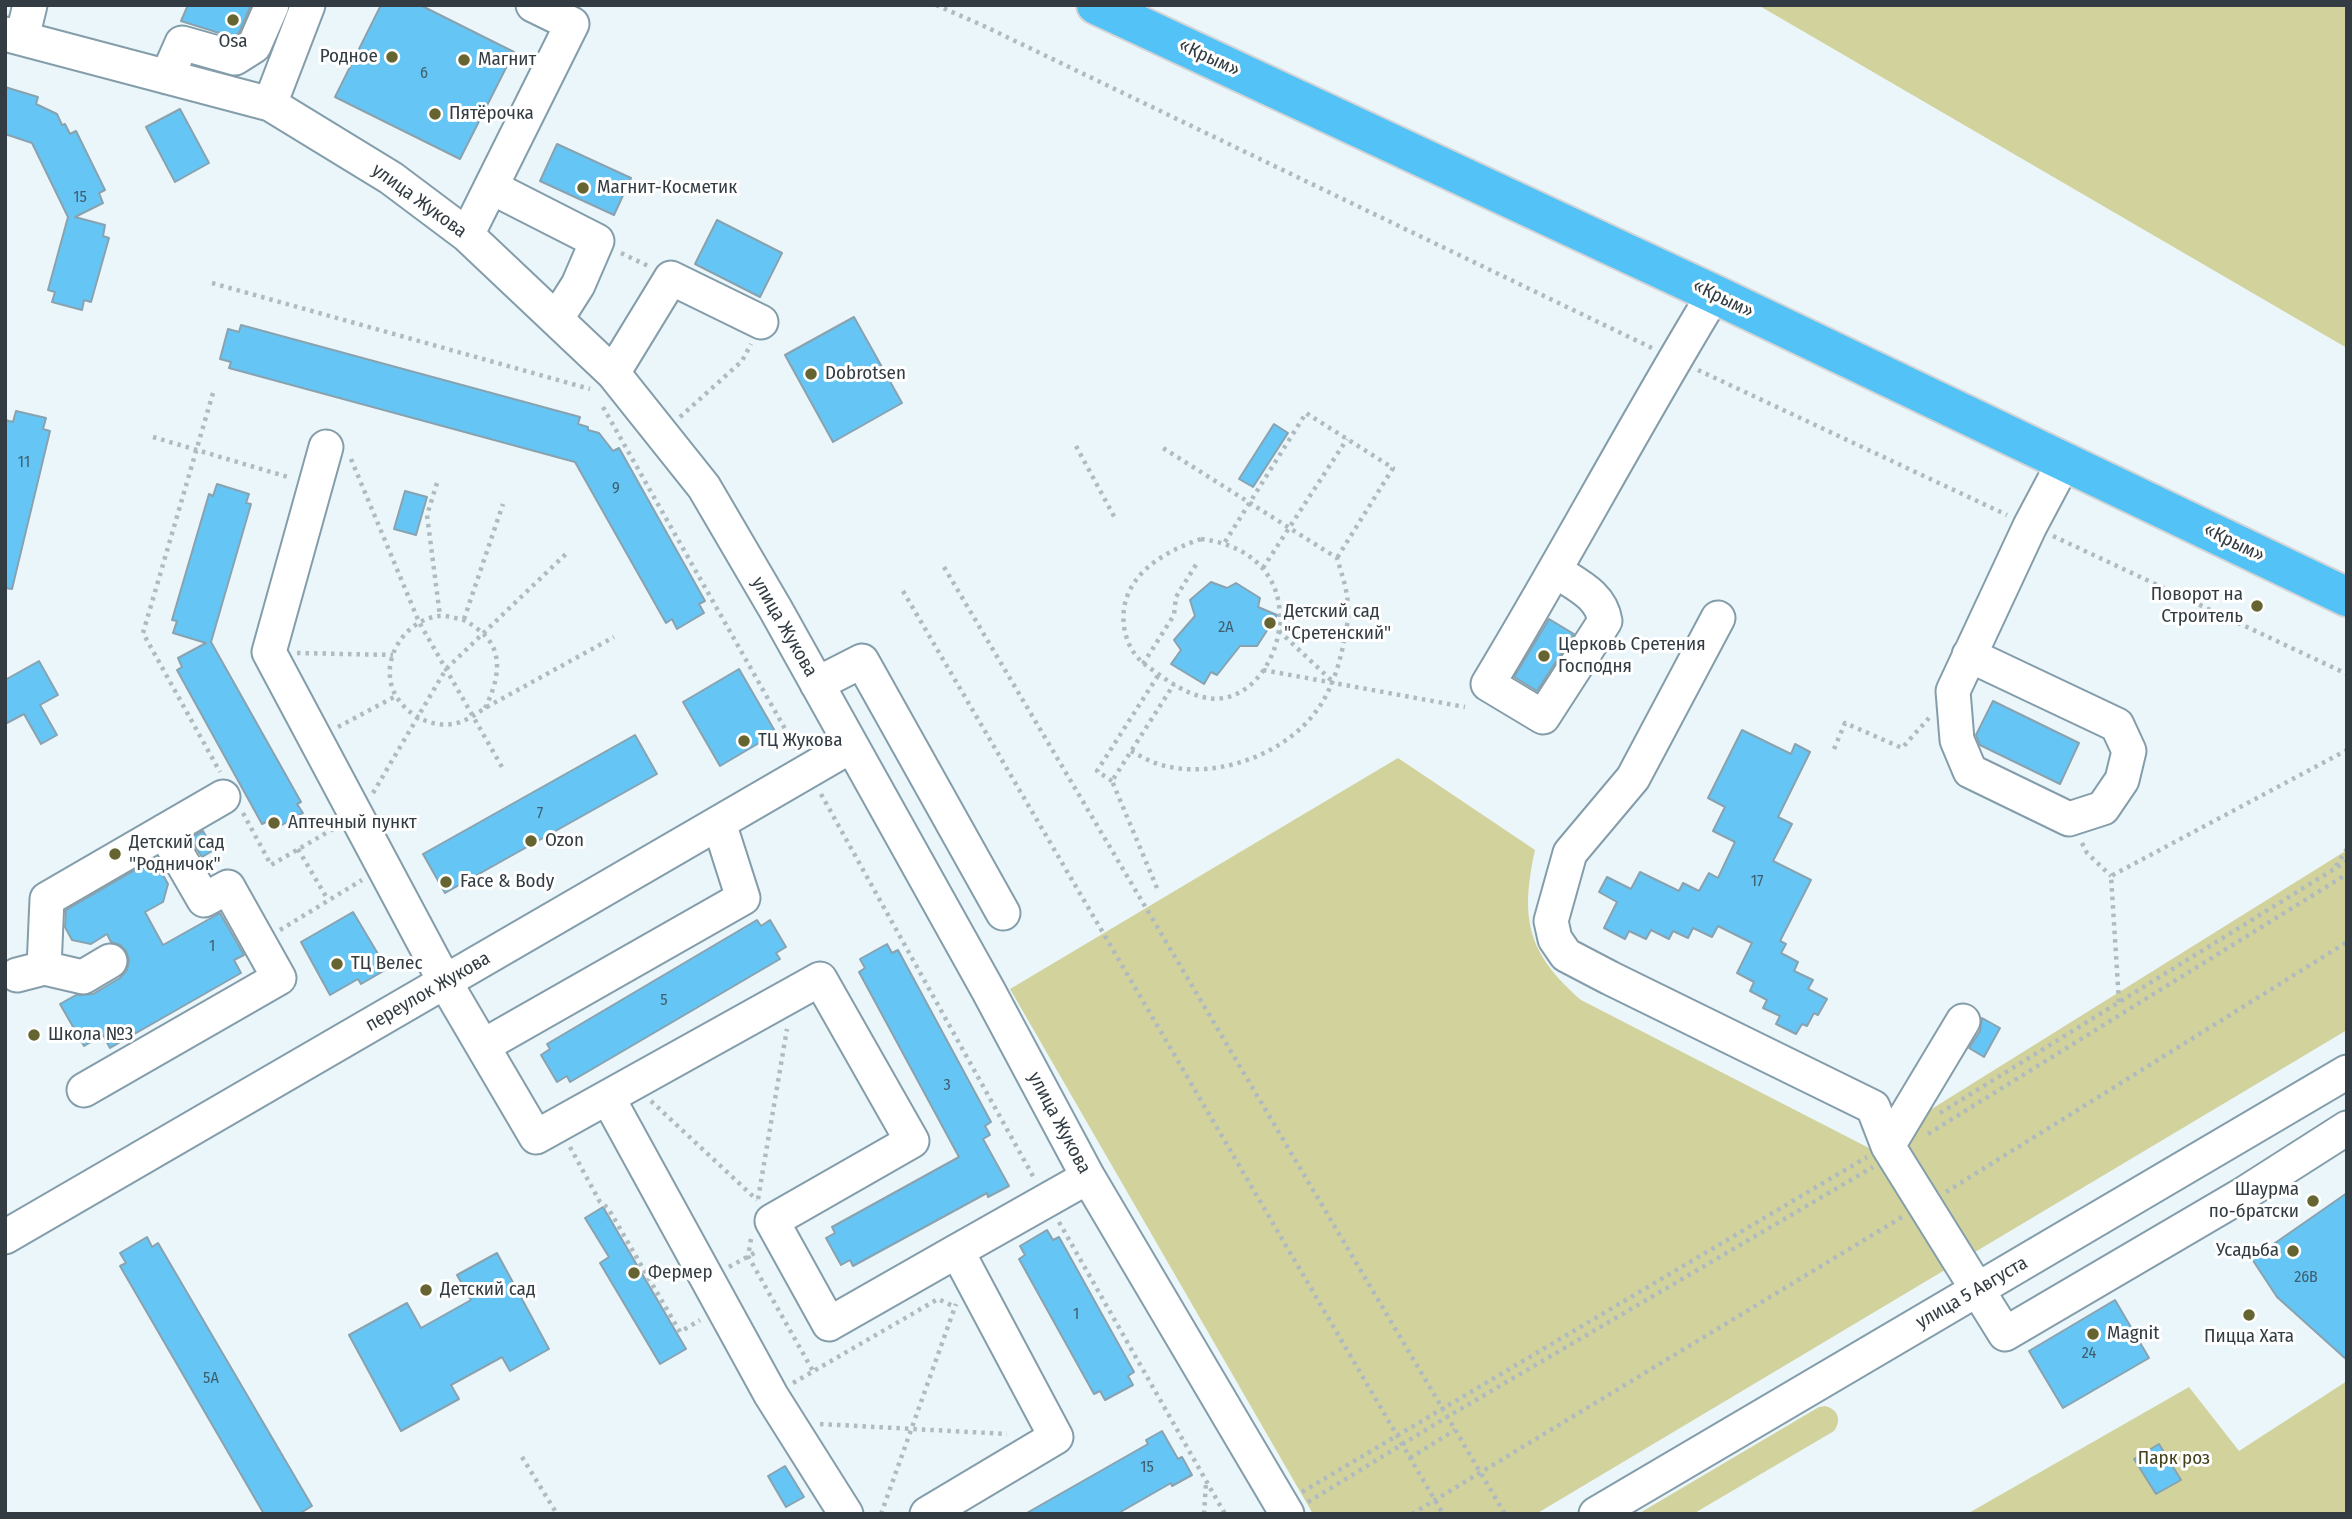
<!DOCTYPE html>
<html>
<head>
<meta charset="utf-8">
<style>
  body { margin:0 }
  #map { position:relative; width:2352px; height:1519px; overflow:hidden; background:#ebf6fb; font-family:"Fira Sans Condensed",sans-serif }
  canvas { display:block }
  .frame { position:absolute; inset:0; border:7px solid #323c42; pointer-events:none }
</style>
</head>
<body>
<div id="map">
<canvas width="2352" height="1519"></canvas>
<div class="frame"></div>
</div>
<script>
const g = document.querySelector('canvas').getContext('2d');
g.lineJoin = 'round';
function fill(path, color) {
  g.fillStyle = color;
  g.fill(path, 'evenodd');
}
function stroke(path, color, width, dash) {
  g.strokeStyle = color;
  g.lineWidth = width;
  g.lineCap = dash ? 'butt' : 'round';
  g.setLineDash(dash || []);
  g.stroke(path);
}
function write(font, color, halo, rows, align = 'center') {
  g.font = font + ' "Fira Sans Condensed",sans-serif';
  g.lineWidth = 6;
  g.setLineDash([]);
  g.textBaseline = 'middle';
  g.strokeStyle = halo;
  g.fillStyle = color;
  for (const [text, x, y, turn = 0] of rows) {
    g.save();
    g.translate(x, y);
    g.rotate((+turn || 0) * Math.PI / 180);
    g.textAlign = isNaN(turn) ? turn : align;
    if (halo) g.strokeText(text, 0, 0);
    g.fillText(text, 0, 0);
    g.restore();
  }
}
fill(new Path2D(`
  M1758,5H2347V348Z
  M1398,758L1535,850C1520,918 1527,953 1581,1000L1869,1148L2347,850V1030L1536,1514H1313L1010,989Z
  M2347,1381V1514H1967L2189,1387L2239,1451Z
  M1825,1406C1838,1409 1842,1420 1834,1431L1693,1514H1638L1819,1407Z`), '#d2d29c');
const building = new Path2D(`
  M188,5H251L239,33L232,37L181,21Z
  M381,5H420L514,52L460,159L335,97Z
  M5,87L38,97L36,104L57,114L62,125L65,124L70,134L76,131L105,190L99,193L103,203L75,217L105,225L103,236L109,238L91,302L84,300L82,310L52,302L55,292L48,290L68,217L32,143L5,134Z
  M180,109L209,163L175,182L146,127Z
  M557,144L631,178L614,215L540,181Z
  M717,220L782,253L760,297L695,264Z
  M854,317L902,403L833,442L785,355Z
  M241,325L580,417L578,424L588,427V430L599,433L613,451L619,448L705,601L699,604L704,613L677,629L672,619L666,623L575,462L229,368L231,362L220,359L228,329L239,332Z
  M16,411L46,418L43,429L50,431L12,589L5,588V420L13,422Z
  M1274,424L1288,433L1253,487L1239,479Z
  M217,484L249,494L246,503L251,504L211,642L301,802L297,804L303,813L273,830L268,821L262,824L177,670L182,667L178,658L206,643L173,633L177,621L172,620L209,494L213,496Z
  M405,491L427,497L416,535L394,529Z
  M1211,582L1227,588L1236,583L1260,598L1258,607L1277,615L1257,646H1240L1217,675L1211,672L1204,684L1171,664L1181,650L1174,640L1195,616L1190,600Z
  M1549,619L1574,634L1537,691L1514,677Z
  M39,661L58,695L40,705L57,735L41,744L24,714L5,724V680Z
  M739,669L776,733L720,766L683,702Z
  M1993,701L2079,743L2060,784L1980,745L1976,735Z
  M1742,730L1791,754L1795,744L1810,752L1778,817L1792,824L1773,861L1811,880L1780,941L1786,944L1781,953L1798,962L1794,971L1813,980L1808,989L1827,999L1818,1015L1814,1013L1807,1026L1802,1024L1796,1034L1776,1024L1780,1016L1763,1008L1767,1000L1750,991L1754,982L1737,973L1752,943L1718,926L1712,937L1693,928L1688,938L1673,931L1669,939L1651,930L1646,939L1629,931L1625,939L1604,928L1617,902L1599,892L1607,877L1631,889L1640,872L1679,891L1683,883L1699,891L1709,873L1718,878L1735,842L1713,831L1725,807L1708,798Z
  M635,735L657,774L445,893L423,854Z
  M203,831L214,850L202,857L190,838Z
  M154,859L168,884L163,902L145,912L163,945L220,913L244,955L234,960L241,973L110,1048L103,1035L84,1046L60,1004L76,995L93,994L120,978L127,970L129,960L126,951L120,945L111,942L107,934L91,944L72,940L65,927L66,910Z
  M353,912L387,969L361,984L358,979L330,995L301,942Z
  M757,920L761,926L770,920L786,947L776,953L780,959L570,1082L567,1076L557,1082L541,1055L550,1049L547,1044Z
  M887,944L892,953L898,950L991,1122L985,1126L990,1135L983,1139L1009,1186L988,1197L987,1193L853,1266L850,1260L841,1265L826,1238L835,1233L832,1227L959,1157L859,972L865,968L860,959Z
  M1982,1018L2000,1028L1984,1057L1969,1048L1980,1031Z
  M2347,1193V1360L2277,1297L2252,1259Z
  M603,1207L686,1349L660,1364L600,1263L609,1257L585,1218Z
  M1047,1230L1053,1240L1059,1237L1134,1372L1128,1376L1133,1385L1105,1400L1100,1391L1094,1394L1019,1259L1025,1255L1020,1246Z
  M147,1237L152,1247L158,1243L312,1506L299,1514H264L120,1266L126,1263L120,1253Z
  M497,1253L549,1349L510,1371L502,1357L451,1385L459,1399L401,1431L349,1335L407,1303L421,1328L471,1300L457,1275Z
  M2115,1300L2149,1358L2063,1408L2029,1351Z
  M1162,1431L1178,1459L1182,1457L1192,1475L1172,1486L1171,1483L1117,1514H1025L1148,1444L1146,1440Z
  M2159,1444L2181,1480L2156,1494L2134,1459Z
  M785,1466L804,1497L786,1507L768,1476Z`);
fill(building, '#65c6f5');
stroke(building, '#89a2af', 2);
const minor = new Path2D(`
  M5,34L270,104L391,178L467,235L613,373L704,487L776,610L988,990L1088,1177L1287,1514
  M22,38L30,5
  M167,77L182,43L235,58L254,46L272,5
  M270,104L308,5
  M491,187L597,241L578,285L557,318
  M467,235L572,24L533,5
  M613,373L671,278L761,322
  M326,447L269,652L445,982L536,1137L820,979L912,1141L772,1221L829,1324L957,1251L1056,1437L927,1514
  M1556,571C1577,585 1601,595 1605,621L1543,717L1488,684C1566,555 1636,422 1714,294
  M1718,618L1633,778L1570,853L1551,921L1555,939L1566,955L1610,978L1873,1107L1888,1146L2005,1334L2242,1195L2347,1128
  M1969,655L2117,725L2129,751L2122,780L2103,808L2069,819L1970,771L1957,740L1953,691L2030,526L2064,462
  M817,684L862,661L1003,913
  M44,968L47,899L223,797
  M17,975L44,968L83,977L110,961
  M483,1046L743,898L719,823
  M84,1090L279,978L228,887L204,900L164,831
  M608,1098L771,1395L846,1514
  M1888,1146L1963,1021
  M5,1237L851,746
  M957,1251L1088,1177
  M1596,1514L2347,1072`);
const highway = new Path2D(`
  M1096,5L1714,294L2347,597`);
stroke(minor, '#849daa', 37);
stroke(highway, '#d2d4d5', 42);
stroke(new Path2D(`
  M936,5L984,26L1652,348
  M621,253L648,266
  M212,283L590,389
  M1698,370L2007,515
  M213,393L143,633L220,772
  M603,407L797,750
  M680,417L742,361L751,344
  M153,437L288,477
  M1076,446L1116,520
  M351,459L419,622L502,767
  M437,483L427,515L440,616
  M2053,536L2347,674
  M1201,539C1328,555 1280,710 1208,698C1186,695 1165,679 1147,666C1134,657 1126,642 1124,626C1118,578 1162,552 1201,539Z
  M1225,542L1306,413L1393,468L1337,558
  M944,567L1505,1514
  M1263,568L1347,439
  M903,591L1443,1514
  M464,619L503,504
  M1279,631L1331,680
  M297,653L393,655
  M1143,664L1174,615L1176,597L1197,563
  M1263,670L1465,707
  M485,708C498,682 506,651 479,630C471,624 465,619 455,618C450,617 444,615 439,616C411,619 387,648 390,677C392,707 428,731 457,723C468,720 476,714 485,708L614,637
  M338,727L396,696
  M1834,749L1845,723L1902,748L1929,718
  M1131,751C1139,755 1147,760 1155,763C1213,783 1292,754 1323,701C1333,684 1339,665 1343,646C1345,634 1349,621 1348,609C1348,591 1342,575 1337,558L1163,448
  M1112,781L1097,771L1159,674
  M373,793L446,669L569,551
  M821,794L1034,1178
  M243,813L271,865L333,829
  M2082,843L2087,853L2111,876
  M298,849L328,900
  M2336,866L2347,849
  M1157,888L1112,781L1174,684
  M280,930L362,880
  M2119,1002L2111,876L2347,750
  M651,1101L757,1200
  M1940,1113L2347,861
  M1928,1134L2347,874
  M570,1147L600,1202L608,1208L680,1332L700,1320
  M1946,1192L2347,942
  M758,1199L787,1029
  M1059,1222L1225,1514
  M751,1239L748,1256L813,1371
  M729,1267L758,1251
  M793,1383L938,1299L955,1307
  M820,1424L1007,1434
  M522,1457L557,1514
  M1410,1458L1455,1430
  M1302,1492L1867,1157
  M1308,1502L1447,1417L1873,1167
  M881,1514L956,1304
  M1204,1514L1206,1483
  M1412,1514L1902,1217`), '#b0bbc0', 4.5, [3.5, 5]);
stroke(minor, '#fff', 33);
stroke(highway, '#53c2f6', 38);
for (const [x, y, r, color] of [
  [233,20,7,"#666532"],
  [392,57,7,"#666532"],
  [464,60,7,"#666532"],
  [435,114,7,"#666532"],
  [583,188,7,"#666532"],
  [811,374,7,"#666532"],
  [2257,606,7,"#666532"],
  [1270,623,7,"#666532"],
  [1544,656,7,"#666532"],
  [744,741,7,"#666532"],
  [274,823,7,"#666532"],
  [531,841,7,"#666532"],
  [115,854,7,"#666532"],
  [446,882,7,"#666532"],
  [337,964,7,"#666532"],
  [34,1035,7,"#666532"],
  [2313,1201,7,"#666532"],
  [2293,1251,7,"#666532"],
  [634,1273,7,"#666532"],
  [426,1290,7,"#666532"],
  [2249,1315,7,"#666532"],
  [2093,1334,7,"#666532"]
]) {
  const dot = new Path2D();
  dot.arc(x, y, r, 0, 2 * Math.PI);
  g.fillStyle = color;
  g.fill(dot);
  stroke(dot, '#fff', 2.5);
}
write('16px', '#3f5e6f', null, [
  ["6",424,74],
  ["15",80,198],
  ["11",24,463],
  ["9",616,489],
  ["2А",1226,628],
  ["7",540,814],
  ["17",1757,882],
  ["1",212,947],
  ["5",664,1001],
  ["3",947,1086],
  ["26В",2306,1278],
  ["1",1076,1315],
  ["24",2089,1354],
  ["5А",211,1379],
  ["15",1147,1468]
]);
write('19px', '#323c42', '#fff', [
  ["Osa",233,42,"center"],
  ["Родное",378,57,"right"],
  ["Магнит",478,60],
  ["Пятёрочка",449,114],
  ["Магнит-Косметик",597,188],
  ["Dobrotsen",825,374],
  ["Поворот на",2243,595,"right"],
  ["Строитель",2243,617,"right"],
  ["Детский сад",1284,612],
  ["\"Сретенский\"",1284,634],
  ["Церковь Сретения",1558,645],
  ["Господня",1558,667],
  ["ТЦ Жукова",758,741],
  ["Аптечный пункт",288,823],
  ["Ozon",545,841],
  ["Детский сад",129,843],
  ["\"Родничок\"",129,865],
  ["Face & Body",460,882],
  ["ТЦ Велес",351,964],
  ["Школа №3",48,1035],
  ["Шаурма",2299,1190,"right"],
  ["по-братски",2299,1212,"right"],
  ["Усадьба",2279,1251,"right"],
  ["Фермер",648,1273],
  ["Детский сад",440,1290],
  ["Magnit",2107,1334],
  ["Пицца Хата",2249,1337,"center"]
], 'left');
write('19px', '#323c42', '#fff', [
  ["«Крым»",1209,58,25],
  ["улица Жукова",419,201,36],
  ["«Крым»",1723,299,26],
  ["«Крым»",2234,543,26],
  ["улица Жукова",784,627,60],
  ["переулок Жукова",428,992,-30],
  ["улица Жукова",1059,1123,62],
  ["улица 5 Августа",1972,1293,-30]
]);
write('19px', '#43421c', '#fff', [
  ["Парк роз",2174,1459]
]);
</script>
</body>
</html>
